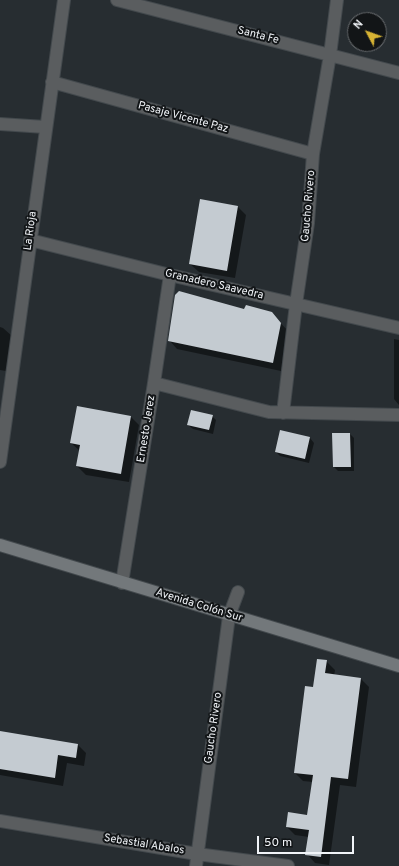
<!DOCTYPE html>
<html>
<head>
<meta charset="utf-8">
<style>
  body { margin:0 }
  #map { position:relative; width:399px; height:866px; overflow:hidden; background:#272d31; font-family:Overpass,sans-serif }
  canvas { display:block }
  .north { position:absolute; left:347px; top:12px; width:40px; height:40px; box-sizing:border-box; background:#121517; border:1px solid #6b6e71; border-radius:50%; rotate:311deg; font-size:11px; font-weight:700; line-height:16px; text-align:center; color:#f1f4f8 }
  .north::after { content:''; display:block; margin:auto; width:14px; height:18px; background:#d8b434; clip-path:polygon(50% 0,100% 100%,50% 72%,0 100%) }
  .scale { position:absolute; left:257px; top:836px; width:97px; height:18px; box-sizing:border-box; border:2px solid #f1f4f8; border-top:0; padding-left:5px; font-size:12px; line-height:14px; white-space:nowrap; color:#f1f4f8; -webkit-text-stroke:3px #121517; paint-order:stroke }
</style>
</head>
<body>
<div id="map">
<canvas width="399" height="866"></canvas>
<div class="north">N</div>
<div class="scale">50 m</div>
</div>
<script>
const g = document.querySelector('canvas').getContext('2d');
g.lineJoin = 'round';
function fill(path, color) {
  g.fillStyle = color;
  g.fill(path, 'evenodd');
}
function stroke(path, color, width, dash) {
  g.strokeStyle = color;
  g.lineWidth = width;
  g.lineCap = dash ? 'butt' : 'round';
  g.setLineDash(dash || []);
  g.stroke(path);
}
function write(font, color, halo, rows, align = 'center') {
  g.font = font + ' Overpass,sans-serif';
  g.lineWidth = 4;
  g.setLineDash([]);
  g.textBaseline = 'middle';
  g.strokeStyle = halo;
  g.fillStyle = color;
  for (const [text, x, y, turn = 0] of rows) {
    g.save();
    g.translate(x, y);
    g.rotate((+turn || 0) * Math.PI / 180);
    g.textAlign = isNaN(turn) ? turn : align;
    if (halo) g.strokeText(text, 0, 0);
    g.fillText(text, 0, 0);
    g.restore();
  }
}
fill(new Path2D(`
  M237,206L246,215L235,278L199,272L190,264Z
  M245,311L271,313L289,332L281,371L177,349L169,340Z
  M0,327L3,328L12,336L6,371L0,370Z
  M394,339L399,340V405L394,399Z
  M212,416L216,420L213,434L193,429L188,425Z
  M131,417L139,425L129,482L86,475L77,466L80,451L71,443Z
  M350,434L354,438V471H338L334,467Z
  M310,438L314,443L309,463L280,456L276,452Z
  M326,661L335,670L334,676L361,679L369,687L356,787L340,785L329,865L315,863L307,854L309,837L295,835L287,827L308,816L313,782L303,781L295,773L314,688Z
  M0,732L78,745L86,753L84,766L67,763L63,786L0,775Z`), '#0007');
fill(new Path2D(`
  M200,199L238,206L227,271L189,264Z
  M179,291L244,309L246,305L272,312L281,323L273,363L168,341L175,295Z
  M77,406L131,416L121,474L76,466L80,445L70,443Z
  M191,410L213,415L209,430L187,425Z
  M280,430L310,437L305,459L275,452Z
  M332,433H350L351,467H333Z
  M317,659L327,660L325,673L361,678L348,779L331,777L321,857L305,855L309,830L286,827L288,812L307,815L313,775L294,773L305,686L313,687Z
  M0,731L78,744L76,758L58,755L55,778L0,769Z`), '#c4cbd1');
const minor = new Path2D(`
  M117,0L399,73
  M52,82L313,154
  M0,124L45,127
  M30,240L170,275L399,328
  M154,383L269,412L399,415
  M283,413L296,304L308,223L313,154L330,55L337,0
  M0,462L64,0
  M122,583L154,383L170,275
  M0,821L197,854L288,866
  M196,866L229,616L238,592`);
const secondary = new Path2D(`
  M0,545L399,666`);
stroke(minor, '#43494d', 14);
stroke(secondary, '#43494d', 14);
stroke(minor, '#5a5d5f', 12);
stroke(secondary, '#73787b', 12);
write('11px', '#f1f4f8', '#121517', [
  ["Santa Fe",258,36,14],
  ["Pasaje Vicente Paz",183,118,15],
  ["Gaucho Rivero",309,206,-85],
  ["La Rioja",31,231,-82],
  ["Granadero Saavedra",214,285,13],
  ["Ernesto Jerez",147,429,-81],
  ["Avenida Colón Sur",199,606,17],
  ["Gaucho Rivero",214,728,-82],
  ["Sebastial Abalos",144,845,9]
]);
</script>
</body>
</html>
